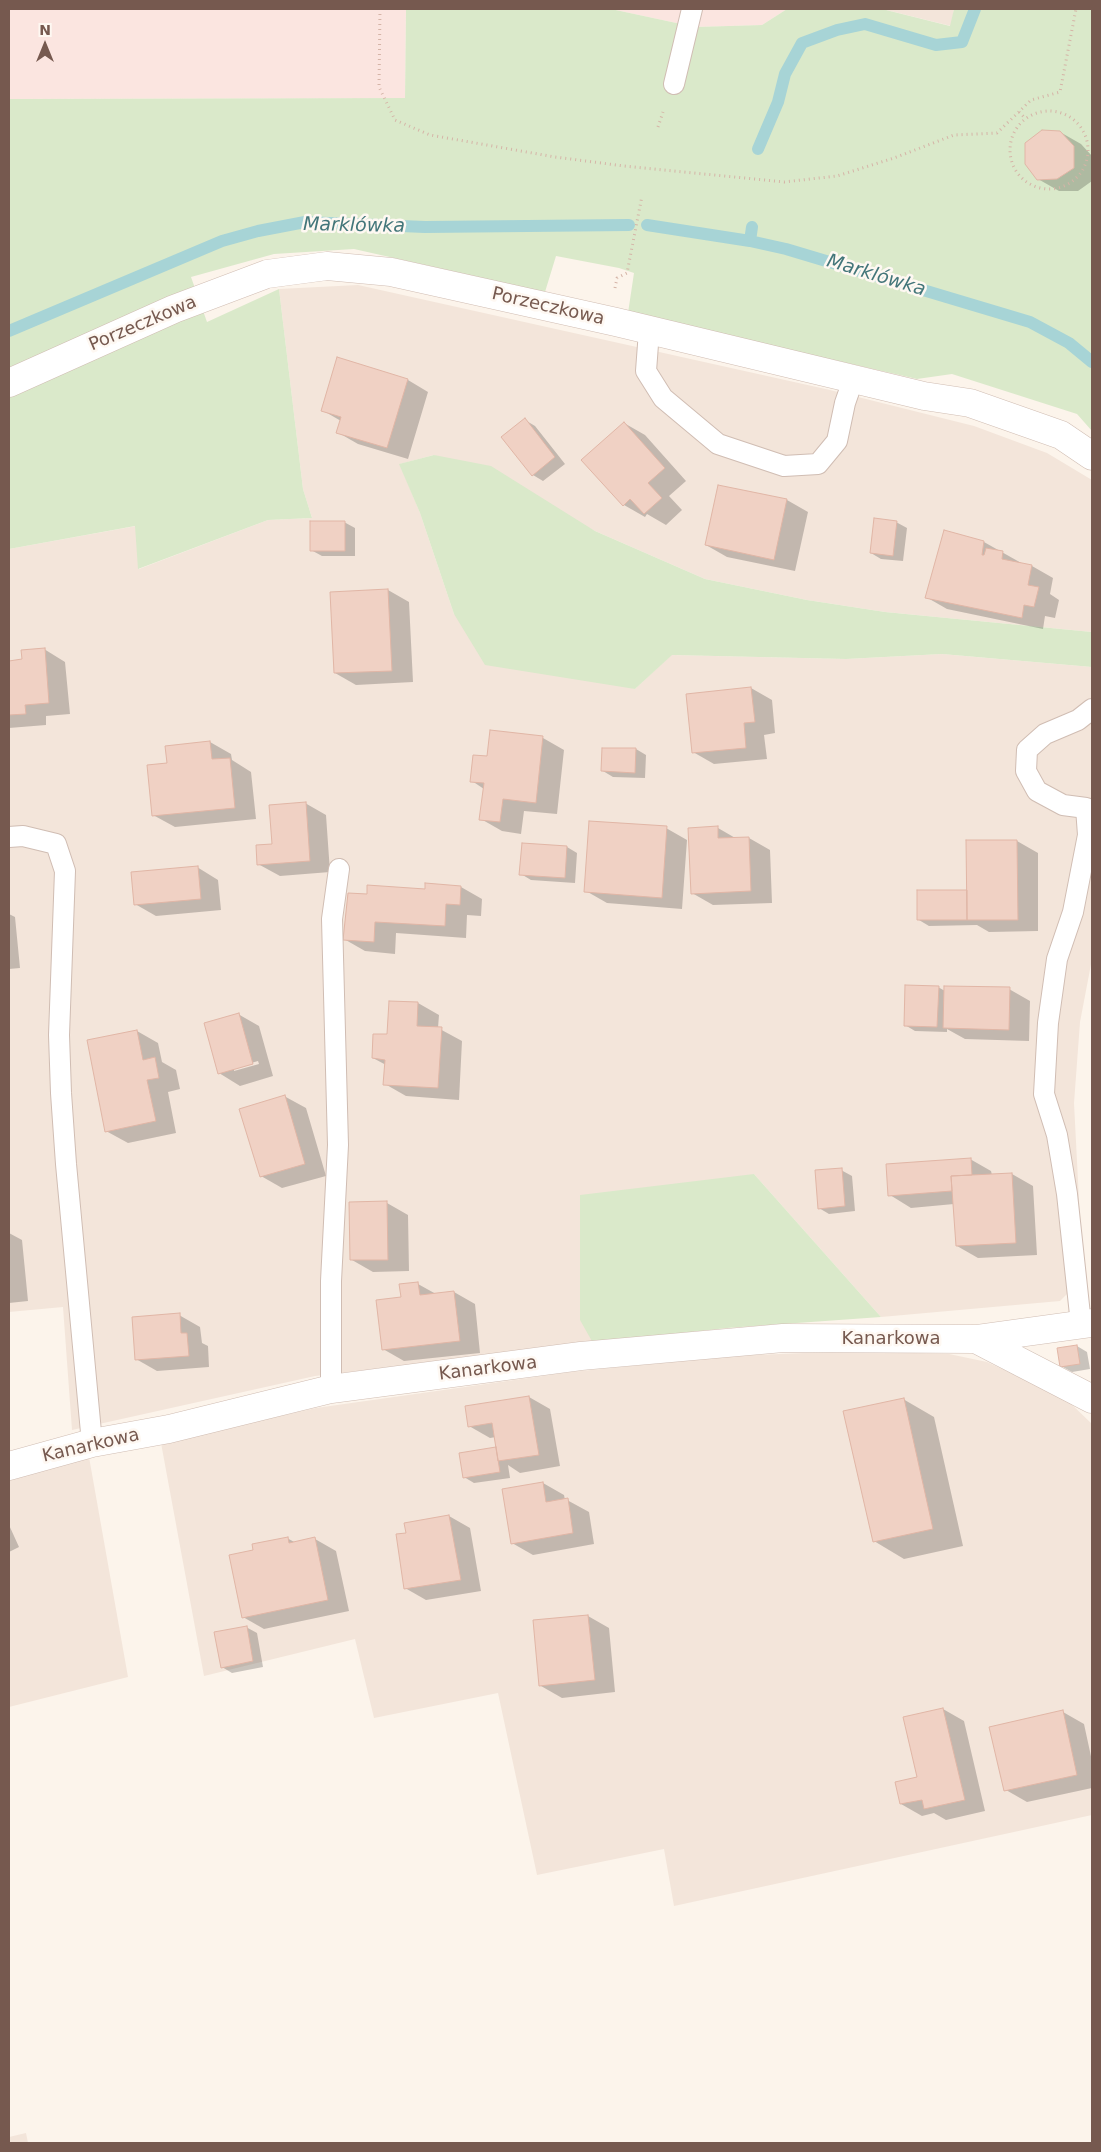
<!DOCTYPE html>
<html>
<head>
<meta charset="utf-8">
<style>
  body { margin:0 }
  #map { position:relative; width:1101px; height:2152px; overflow:hidden; background:#fcf4eb; font-family:"DejaVu Sans",sans-serif }
  canvas { display:block }
  .frame { position:absolute; inset:0; border:10px solid #76594f; pointer-events:none }
  .north { position:absolute; left:20px; top:20px; width:50px; height:50px; -webkit-text-stroke:4px #fef8f2; paint-order:stroke; rotate:0deg; font-size:14px; font-weight:700; line-height:20px; text-align:center; color:#76594f }
  .north::after { content:''; display:block; margin:auto; width:18px; height:22px; background:#76594f; clip-path:polygon(50% 0,100% 100%,50% 72%,0 100%) }
</style>
</head>
<body>
<div id="map">
<canvas width="1101" height="2152"></canvas>
<div class="frame"></div>
<div class="north">N</div>
</div>
<script>
const c = document.querySelector('canvas').getContext('2d');
c.lineJoin = 'round';
function paint(path, color) {
  c.fillStyle = color;
  c.fill(path, 'evenodd');
}
function poly(rows) {
  const path = new Path2D();
  for (const r of rows) {
    if (r.length === 3) {
      path.moveTo(r[0] + r[2], r[1]);
      path.arc(r[0], r[1], r[2], 0, 2 * Math.PI);
      continue;
    }
    path.moveTo(r[0], r[1]);
    for (let i = 2; i < r.length; i += 2) path.lineTo(r[i], r[i + 1]);
  }
  return path;
}
function trace(path, color, width, dash) {
  c.strokeStyle = color;
  c.lineWidth = width;
  c.lineCap = dash ? 'butt' : 'round';
  c.setLineDash(dash || []);
  c.stroke(path);
}
function write(font, color, halo, rows, align = 'center') {
  c.font = font + ' "DejaVu Sans",sans-serif';
  c.lineWidth = 5;
  c.setLineDash([]);
  c.textBaseline = 'middle';
  c.strokeStyle = halo;
  c.fillStyle = color;
  for (const [text, x, y, turn = 0] of rows) {
    c.save();
    c.translate(x, y);
    c.rotate((+turn || 0) * Math.PI / 180);
    c.textAlign = isNaN(turn) ? turn : align;
    if (halo) c.strokeText(text, 0, 0);
    c.fillText(text, 0, 0);
    c.restore();
  }
}
const residential = poly([
  [882,9,954,9,951,26],
  [358,285,830,390,974,426,1047,453,1092,480,1092,632,885,612,807,600,705,579,595,531,434,455,400,464,420,513,454,614,635,689,671,655,846,659,942,654,1092,667,1092,959,1080,1022,1074,1103,1083,1278,1060,1301,881,1317,754,1174,593,1343,315,1376,72,1430,63,1307,9,1312,9,549,136,526,139,569,268,520,312,518,303,489,279,289],
  [853,1351,949,1354,987,1362,1065,1398,1092,1424,1092,1815,674,1906,664,1849,537,1875,498,1693,374,1718,355,1639,204,1676,161,1443,316,1408,571,1372,731,1356],
  [89,1457,128,1677,9,1707,9,1477],
  [26,2133,28,2143,9,2143,9,2137]
]);
const commercial = poly([
  [9,9,406,9,405,98,9,99],
  [611,9,787,9,762,25,695,27]
]);
const green = poly([
  [406,9,611,9,695,27,762,25,787,9,882,9,950,26,954,9,1092,9,1092,431,1077,414,952,374,917,379,628,313,634,273,619,268,556,256,545,292,354,249,274,254,191,277,207,322,279,289,303,489,312,518,268,520,138,569,135,526,9,549,9,99,405,98],
  [434,455,491,466,595,531,705,579,807,600,885,612,1092,632,1092,667,942,654,846,659,672,655,635,689,485,665,454,614,420,513,399,464],
  [754,1174,881,1317,727,1328,593,1343,580,1320,580,1195]
]);
const shadow = poly([
  [1060,132,1081,144,1092,156,1092,181,1078,191,1059,191,1038,179],
  [408,380,428,392,408,459,358,444,337,432,341,421,322,410],
  [525,420,535,426,565,464,543,481,533,475],
  [624,423,645,435,686,481,669,496,682,510,666,525,647,514,645,517,624,505],
  [787,500,808,512,795,571,727,557,706,545],
  [344,522,355,528,355,556,322,556,311,550],
  [896,522,907,528,903,561,881,559,871,553],
  [945,532,984,542,1023,564,1032,566,1053,578,1050,594,1059,600,1055,618,1045,616,1043,629,947,609,926,597],
  [388,590,409,602,413,682,356,685,335,673],
  [44,649,65,662,70,714,46,716,46,725,9,728,9,662,23,661],
  [751,688,772,700,775,733,764,735,767,759,714,764,693,752],
  [491,732,543,738,564,750,557,814,524,811,521,834,502,831,481,819,484,789,472,781,488,758],
  [210,742,231,754,232,760,251,772,256,819,175,827,153,815,168,765],
  [636,749,646,755,645,778,613,777,603,771],
  [305,803,326,815,330,872,280,876,258,864],
  [666,828,687,840,682,909,607,903,586,891],
  [718,828,737,839,749,838,770,850,772,903,713,905,692,893],
  [1017,841,1038,853,1038,931,989,932,977,925,929,926,919,920,968,891],
  [567,847,577,853,575,883,531,880,521,874],
  [197,867,218,880,221,910,156,916,135,904],
  [426,885,461,887,482,899,481,916,467,915,466,938,396,933,395,954,365,951,344,939,368,895,426,891],
  [9,914,15,917,20,968,9,969],
  [938,987,945,991,1009,989,1030,1001,1029,1041,965,1039,947,1029,947,1032,915,1031,905,1025],
  [418,1003,439,1015,438,1028,462,1041,459,1100,406,1096,385,1084,386,1065,373,1058,388,1036],
  [238,1014,259,1026,273,1076,240,1086,219,1073],
  [258,1061,259,1064,234,1071,234,1068],
  [137,1031,158,1043,162,1062,176,1070,180,1089,168,1092,176,1133,128,1143,106,1131],
  [284,1096,306,1108,326,1176,282,1188,261,1176],
  [970,1159,991,1171,992,1175,1012,1174,1033,1186,1037,1255,978,1258,957,1246,954,1204,911,1208,890,1195],
  [841,1170,852,1176,855,1211,829,1214,819,1208],
  [387,1203,408,1215,409,1271,373,1272,352,1260],
  [9,1233,22,1240,28,1301,9,1303],
  [418,1284,436,1294,454,1292,475,1304,480,1353,404,1361,383,1349,402,1298],
  [179,1315,200,1327,202,1343,208,1346,209,1367,157,1371,136,1359],
  [1077,1346,1087,1352,1090,1369,1072,1372,1061,1366],
  [529,1397,550,1409,560,1466,520,1473,508,1465,510,1478,474,1483,464,1477,497,1449,496,1437,490,1438,469,1426],
  [903,1399,934,1417,963,1546,904,1559,874,1541],
  [543,1483,564,1495,565,1500,567,1500,589,1512,594,1544,533,1555,512,1543],
  [449,1516,470,1528,481,1591,426,1600,405,1588,408,1534],
  [9,1525,19,1547,9,1552],
  [287,1538,296,1543,315,1539,336,1551,349,1611,264,1629,243,1617,255,1551],
  [588,1616,609,1628,615,1692,562,1698,541,1686],
  [246,1627,257,1633,263,1667,232,1673,222,1667],
  [943,1709,964,1721,985,1811,946,1820,934,1813,922,1816,901,1804,918,1778],
  [1063,1712,1084,1724,1092,1761,1092,1788,1027,1802,1006,1790]
]);
const stream = poly([
  [758,149,778,102,785,74,802,43,837,30,865,24,936,45,962,42,975,9],
  [647,225,750,241,786,249,1030,322,1069,343,1092,362],
  [750,241,752,227],
  [9,331,222,241,258,231,305,222,425,227,629,225]
]);
const building = poly([
  [1042,130,1060,131,1074,146,1074,168,1057,179,1037,180,1025,164,1025,143,1042,130],
  [337,357,408,379,387,448,336,433,341,417,321,411,337,357],
  [525,418,555,457,532,476,501,437,525,418],
  [624,422,665,468,648,483,662,498,644,514,630,499,623,506,581,460,624,422],
  [718,485,787,499,774,560,705,545,718,485],
  [874,518,897,521,893,556,870,553,874,518],
  [310,521,345,521,345,551,310,551,310,521],
  [944,530,984,541,982,555,984,555,986,548,1003,551,1002,559,1032,565,1028,585,1039,587,1034,607,1024,605,1022,618,925,598,944,530],
  [388,589,392,671,334,673,330,592,388,589],
  [45,648,49,703,25,705,26,714,9,715,9,661,22,659,21,650,45,648],
  [751,687,755,722,744,723,746,748,692,753,686,694,751,687],
  [490,730,543,736,536,803,503,799,500,822,479,820,484,783,470,782,473,755,487,756,490,730],
  [210,741,212,759,230,758,235,808,152,816,147,765,167,763,165,746,210,741],
  [602,748,636,748,635,773,601,771,602,748],
  [306,802,310,861,257,865,256,845,272,844,269,805,306,802],
  [589,821,667,826,662,898,584,892,589,821],
  [718,826,718,838,749,837,751,891,691,894,688,828,718,826],
  [966,840,1017,840,1018,920,967,920,966,840],
  [522,843,567,846,565,878,519,875,522,843],
  [198,866,201,899,134,905,131,872,198,866],
  [425,883,461,886,460,905,446,904,445,926,375,922,374,942,343,940,348,893,367,894,367,885,425,889,425,883],
  [917,890,967,890,967,920,917,920,917,890],
  [905,985,939,986,937,1027,904,1026,905,985],
  [944,986,1010,987,1009,1030,943,1028,944,986],
  [389,1001,418,1002,417,1026,442,1027,438,1088,383,1085,385,1060,372,1058,373,1034,387,1034,389,1001],
  [239,1013,253,1064,218,1074,204,1023,239,1013],
  [137,1030,143,1060,155,1057,159,1078,147,1080,156,1121,105,1132,87,1040,137,1030],
  [285,1095,305,1164,260,1177,239,1109,285,1095],
  [971,1158,972,1175,951,1176,952,1191,888,1196,886,1164,971,1158],
  [842,1168,845,1206,818,1209,815,1170,842,1168],
  [1012,1173,1016,1243,956,1246,951,1176,1012,1173],
  [387,1201,388,1260,350,1260,349,1202,387,1201],
  [418,1282,420,1295,454,1291,460,1341,382,1350,376,1300,401,1297,399,1284,418,1282],
  [180,1313,181,1333,187,1333,189,1356,135,1360,132,1317,180,1313],
  [1077,1345,1080,1364,1060,1367,1057,1348,1077,1345],
  [529,1396,539,1455,498,1461,492,1423,468,1427,465,1406,529,1396],
  [904,1398,933,1529,873,1542,843,1411,904,1398],
  [496,1447,500,1472,463,1478,459,1453,496,1447],
  [543,1482,546,1502,568,1498,573,1533,511,1544,502,1489,543,1482],
  [449,1515,461,1580,404,1589,396,1534,406,1533,404,1523,449,1515],
  [288,1537,289,1543,315,1537,328,1600,242,1618,229,1555,253,1550,252,1544,288,1537],
  [588,1615,595,1680,539,1686,533,1620,588,1615],
  [247,1626,253,1661,221,1668,214,1632,247,1626],
  [943,1708,965,1800,924,1809,922,1800,900,1804,895,1782,917,1777,903,1717,943,1708],
  [1063,1710,1077,1775,1004,1791,989,1727,1063,1710]
]);
const path = poly([
  [380,9,379,87,395,120,430,135,555,157,624,166,784,182,837,176,894,158,954,135,997,133,1031,100,1060,92,1076,9],
  [1049,150,39],
  [1019,112,1026,119],
  [658,127,663,112],
  [615,288,617,278,627,273,642,196]
]);
const lane = poly([
  [674,84,692,9],
  [649,331,646,371,663,398,718,444,784,466,818,464,837,441,845,403,853,380],
  [9,837,23,836,56,844,65,871,59,1035,61,1093,66,1164,92,1443],
  [1081,1324,1067,1194,1057,1135,1044,1094,1048,1023,1057,959,1073,912,1088,835,1086,808,1063,805,1037,791,1026,771,1027,750,1045,734,1078,720,1092,709],
  [331,1389,331,1281,338,1145,332,919,339,869]
]);
const street = poly([
  [9,383,174,309,267,274,327,266,391,272,616,322,924,396,970,403,1061,435,1092,456],
  [976,1339,1092,1399],
  [9,1466,92,1443,169,1429,331,1389,581,1356,783,1338,976,1339,1092,1323]
]);
const streetNames = [
  ["Porzeczkowa",548,307,13],
  ["Porzeczkowa",143,324,-23],
  ["Kanarkowa",891,1339],
  ["Kanarkowa",488,1369,-7],
  ["Kanarkowa",91,1446,-13]
];
const waterNames = [
  ["Marklówka",354,226,1],
  ["Marklówka",876,276,17]
];
paint(residential, '#f3e5da');
paint(commercial, '#fbe5e0');
paint(green, '#dae9ca');
paint(shadow, '#0003');
trace(stream, '#a7d4d6', 12);
paint(building, '#f0d1c4');
trace(building, '#e1b6a6', 1);
trace(lane, '#d0bdb3', 22);
trace(street, '#d0bdb3', 29);
trace(path, '#d5b4a7', 3, [1, 4]);
trace(lane, '#fff', 20);
trace(street, '#fff', 28);
write('18px', '#76594f', '#fef8f2', streetNames);
write('italic 19px', '#43767a', '#fef8f2', waterNames);
</script>
</body>
</html>
